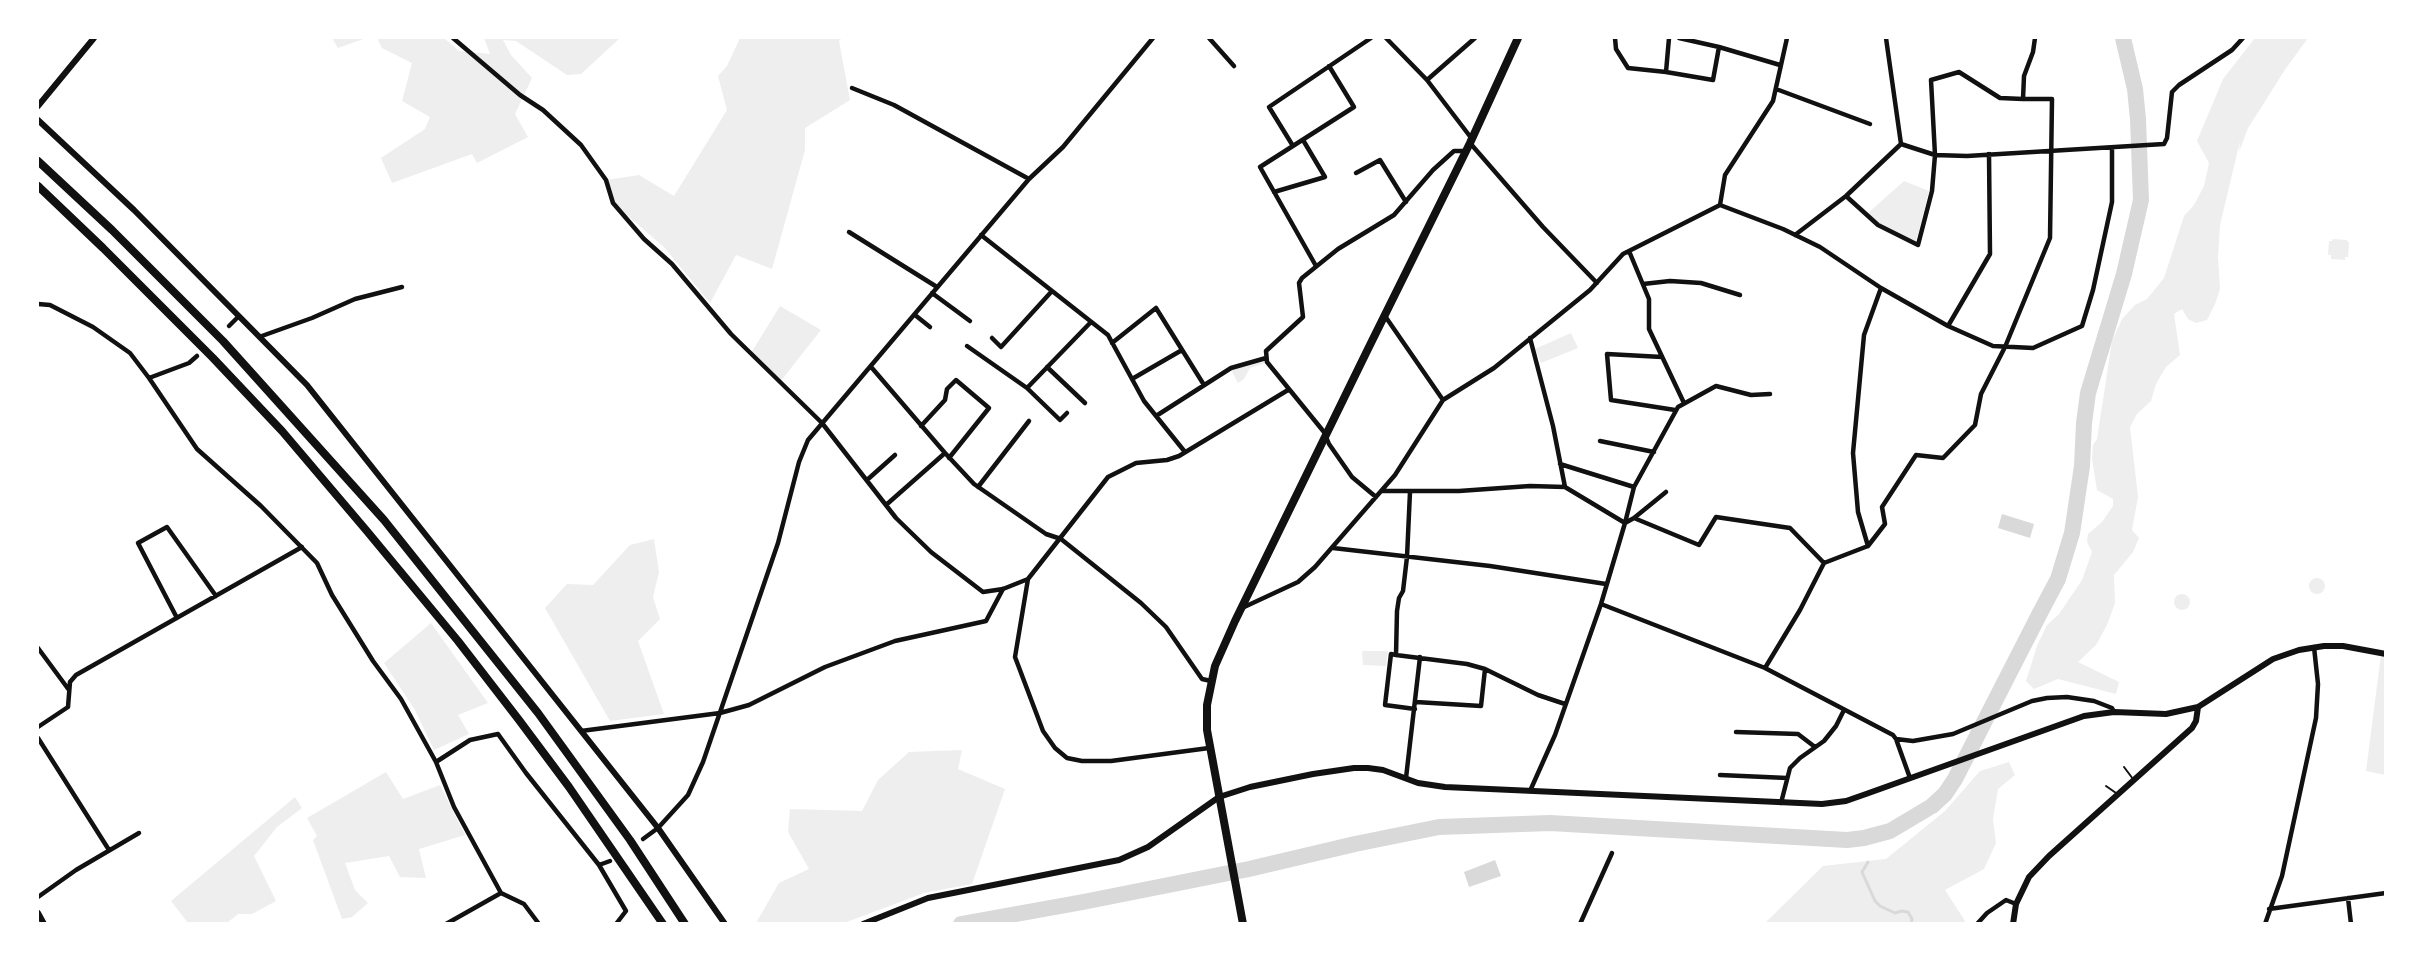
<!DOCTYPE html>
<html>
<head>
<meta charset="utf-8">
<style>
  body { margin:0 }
  #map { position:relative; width:2423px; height:961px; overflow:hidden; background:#fff; font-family:Merriweather,serif }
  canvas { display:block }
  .frame { position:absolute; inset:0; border:39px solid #fff; pointer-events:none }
</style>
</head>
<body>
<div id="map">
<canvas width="2423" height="961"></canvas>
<div class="frame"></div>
</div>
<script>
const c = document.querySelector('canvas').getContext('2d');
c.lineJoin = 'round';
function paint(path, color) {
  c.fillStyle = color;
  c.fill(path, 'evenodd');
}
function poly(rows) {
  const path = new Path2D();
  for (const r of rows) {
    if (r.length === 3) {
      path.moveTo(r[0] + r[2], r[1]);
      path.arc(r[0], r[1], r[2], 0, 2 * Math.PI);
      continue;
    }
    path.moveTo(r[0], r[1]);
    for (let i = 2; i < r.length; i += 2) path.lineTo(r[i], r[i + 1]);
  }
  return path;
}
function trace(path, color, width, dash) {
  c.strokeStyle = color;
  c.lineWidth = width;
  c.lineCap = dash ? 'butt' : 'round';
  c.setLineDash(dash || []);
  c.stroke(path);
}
const green = poly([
  [332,38,366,38,338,48],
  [377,38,444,38,459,51,490,54,484,38,620,38,581,74,567,75,516,41,503,40,511,55,532,78,515,114,528,137,477,163,472,154,392,183,381,158,425,129,430,117,402,101,412,63,382,48],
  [740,38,842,38,839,41,850,100,805,128,805,150,772,269,736,255,710,303,664,247,613,203,606,180,639,175,674,196,727,110,718,76,727,66],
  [2255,38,2308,38,2284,71,2264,103,2248,128,2239,152,2240,141,2220,225,2218,257,2220,289,2215,304,2207,320,2196,323,2188,319,2182,309,2174,314,2180,355,2166,367,2156,384,2151,401,2137,414,2130,427,2138,497,2132,530,2139,538,2133,552,2114,575,2115,603,2107,625,2096,645,2078,662,2119,682,2116,694,2058,679,2034,689,2026,681,2037,646,2047,625,2059,614,2082,580,2092,552,2087,542,2088,534,2102,522,2113,506,2113,499,2097,490,2092,459,2093,445,2097,439,2112,341,2122,319,2135,305,2147,299,2164,278,2184,216,2194,205,2204,186,2209,163,2197,141,2223,79],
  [1904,181,1929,191,1916,242,1879,223,1868,213],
  [2333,239,2347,240,2349,243,2348,257,2345,257,2345,260,2331,259,2331,255,2328,255,2329,241,2332,241],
  [780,306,821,330,780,382,751,353],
  [1571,333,1578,348,1541,363,1535,349],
  [1264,360,1266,363,1250,368,1244,379,1238,383,1231,370],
  [654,539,659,572,653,597,660,619,638,641,664,714,610,721,545,608,567,584,593,585,630,545],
  [2317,586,8],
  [2182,602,8],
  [431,623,488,703,458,715,469,734,434,750,415,710,384,663],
  [1362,651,1388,651,1386,666,1363,665],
  [2381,655,2386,657,2385,775,2366,771],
  [962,750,958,769,1005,789,972,884,924,893,844,923,756,923,779,883,809,869,788,832,790,809,862,811,878,780,909,752],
  [2009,762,2015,775,1998,789,1993,819,1996,843,1984,869,1945,890,1965,921,1964,923,1765,923,1823,866,1886,859,1945,811,1980,771],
  [386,772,403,799,440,785,465,835,419,849,426,878,400,877,389,856,345,863,355,890,368,903,352,917,342,919,313,840,317,836,307,818],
  [295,797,302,808,277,827,254,856,276,901,252,914,238,914,227,923,188,923,171,901]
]);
const water = poly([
  [2002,514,2034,524,2030,538,1998,528],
  [1495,860,1501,876,1469,887,1464,872]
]);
const stream = poly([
  [1864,838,1865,843],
  [1868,862,1862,872,1875,901,1880,906,1895,913,1902,911,1908,912,1912,919,1911,924]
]);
const river = poly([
  [961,924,1083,902,1249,869,1355,844,1439,827,1550,823,1847,840,1864,838,1890,831,1932,806,1945,794,1955,779,2041,611,2058,579,2072,533,2082,466,2084,423,2088,393,2124,274,2141,200,2138,119,2135,89,2123,38]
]);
const service = poly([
  [2124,767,2133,779],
  [2106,786,2116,793]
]);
const minor = poly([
  [453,38,520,95,543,110,581,145,606,180,613,203,644,239,672,264,731,334,822,423,896,518,931,552,983,592,1003,589,1028,579,1108,477,1136,463,1167,460,1179,456,1288,390],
  [1209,38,1234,66],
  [1386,38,1427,80,1472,139],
  [1615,38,1616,49,1628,68,1666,72,1713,80,1719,47],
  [1679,38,1719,47,1780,65],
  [1886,38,1901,144],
  [1666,72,1669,38],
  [1427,80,1475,38],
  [852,88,894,105,1029,179],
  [1776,89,1870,124],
  [1470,143,1543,227,1597,283],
  [1901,144,1935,155,1967,156,2164,144,2167,138,2172,92,2179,85,2232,50,2243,38],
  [1293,146,1269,107,1371,38],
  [1356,173,1380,160,1406,202],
  [1274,192,1325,177,1303,140],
  [1846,196,1878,225,1918,245,1932,191,1935,155,1931,80,1959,72,2000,98,2023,99],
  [1720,205,1725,175,1773,101,1787,38],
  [849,232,937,287],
  [981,235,1108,335,1144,401,1185,452],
  [1795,235,1846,196,1901,144],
  [1629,251,1649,299,1649,329,1684,403],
  [1316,266,1260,167,1354,107,1329,66],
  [1643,284,1670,281,1701,283,1740,295],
  [1881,288,1948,326,1993,346,2033,348,2082,326,2093,290,2112,202,2112,148],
  [932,293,970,321],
  [38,304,50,305,93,327,130,353,149,378,189,363,197,356],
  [915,315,930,327],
  [1385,316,1443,400],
  [229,326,239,316],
  [1948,326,1990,254,1989,154],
  [259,337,312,318,355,299,402,287],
  [992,338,1001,347,1052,291],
  [1530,338,1553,426,1565,487],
  [1112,343,1156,308,1204,385],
  [967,346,1027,388,1060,420,1067,413],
  [1662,357,1607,354,1611,400,1675,410],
  [1047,367,1085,403],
  [872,368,945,453,974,484,1046,534,1061,539,1141,603,1166,627,1202,679,1211,681],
  [149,378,197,449,261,506,317,563,332,595,373,661,401,699,436,762,470,740,498,734,526,773,599,865,626,911,616,924],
  [1132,379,1182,350],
  [1027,388,1091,322],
  [1156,416,1231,368,1266,358],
  [921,426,945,400,947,389,956,380,989,408,949,458],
  [1600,441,1654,452],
  [1560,464,1634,487],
  [867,480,895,455],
  [978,487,1029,421],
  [1381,491,1459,491,1530,486,1565,487,1625,523,1601,604,1555,735,1530,791],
  [1410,492,1407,557,1403,591,1399,598,1397,611,1396,655,1391,654,1385,705,1415,709],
  [1376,497,1352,477,1329,444,1324,432,1267,362,1266,351,1303,317,1299,283,1302,278,1338,249,1394,215,1433,170,1454,151,1466,151],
  [886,505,945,453],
  [1634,518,1666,492],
  [1625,523,1634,518,1699,545,1716,517,1790,528,1824,563],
  [1625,523,1634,487,1678,407,1716,386,1751,395,1770,394],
  [1868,546,1885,524,1882,507,1916,455,1943,458,1975,425,1981,394,2005,347,2050,238,2052,99,2023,99,2024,76,2033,52,2035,38],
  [1333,548,1490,566,1606,584],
  [1028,579,1015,657,1043,731,1055,748,1067,758,1082,761,1111,761,1209,748],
  [1601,604,1765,668,1893,735,1896,739,1910,778],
  [1242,608,1298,582,1315,567,1395,475,1443,400,1494,368,1590,290,1623,254,1720,205,1783,229,1820,247,1881,288,1864,335,1853,453,1858,512,1868,546,1824,563,1800,610,1765,668],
  [177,618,138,543,167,527,216,596],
  [38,648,69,690],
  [1396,655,1467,664,1485,669,1538,695,1565,704],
  [1416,702,1481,706,1485,669],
  [38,727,68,707,70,682,76,675,302,547],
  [581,731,720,713,749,705,825,667,895,641,986,621,1003,589],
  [1736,732,1798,734,1815,747],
  [38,738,109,850],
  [1896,739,1913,741,1953,734,2032,701,2047,698,2067,697,2094,701,2112,708,2114,712],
  [436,762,454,807,501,893,524,904,539,924],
  [1720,775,1787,778],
  [1406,778,1420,657],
  [1781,803,1790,768,1800,758,1824,741,1836,726,1844,710],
  [643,839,658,828,688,795,703,762,778,543,799,462,808,440,1029,179,1063,147,1153,38],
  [599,865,610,861],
  [38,897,76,870,139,833],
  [2348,898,2351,924],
  [2269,909,2386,893],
  [446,924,501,893],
  [1580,924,1612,853],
  [1977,924,1987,913,2006,900,2016,904],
  [2265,924,2282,876,2316,718,2318,684,2314,647]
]);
const tertiary = poly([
  [38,106,94,38],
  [38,120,134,210,307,385,658,828,725,924],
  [38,913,44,924],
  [863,924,928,898,1119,860,1148,847,1219,797,1250,787,1313,774,1354,768,1368,768,1383,770,1418,783,1445,787,1822,804,1846,801,1866,794,2084,716,2114,712,2166,714,2198,707,2273,659,2299,650,2324,646,2343,646,2386,654],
  [2013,924,2016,904,2029,877,2049,856,2192,728,2196,721,2198,707]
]);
const primary = poly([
  [1243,924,1207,730,1207,705,1215,666,1235,621,1367,351,1470,143,1518,38]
]);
const motorway = poly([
  [38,161,112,230,223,341,384,520,538,713,630,840,685,924],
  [38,186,103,248,213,358,282,431,366,530,458,641,519,720,569,787,663,924]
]);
paint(green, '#eee');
paint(water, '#d9d9d9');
trace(stream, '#d9d9d9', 3);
trace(river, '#d9d9d9', 16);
trace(service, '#111', 2);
trace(minor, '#111', 4.5);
trace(tertiary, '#111', 6);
trace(primary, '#111', 8);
trace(motorway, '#111', 8);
</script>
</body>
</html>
